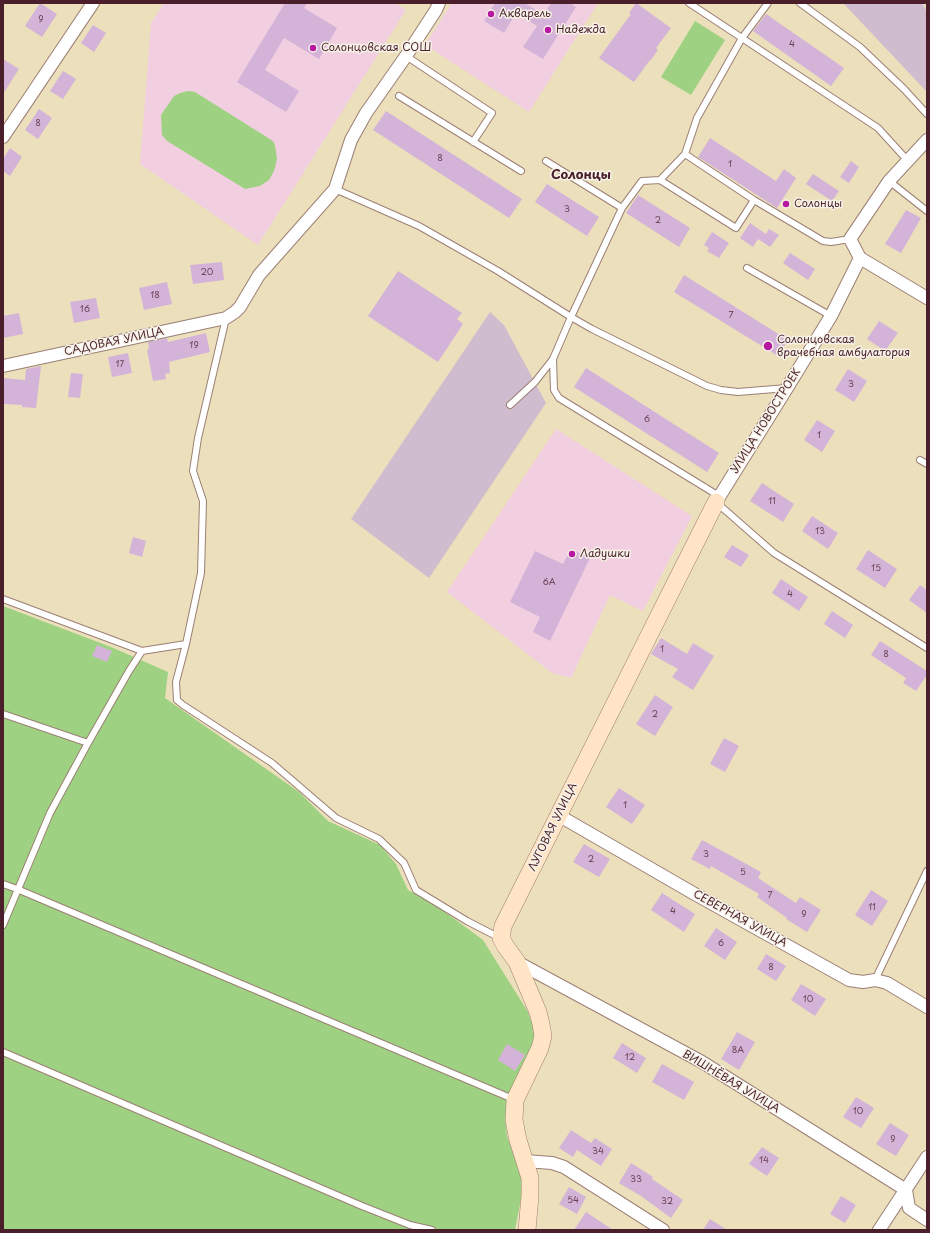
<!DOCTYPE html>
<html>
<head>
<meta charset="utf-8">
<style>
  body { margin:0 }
  #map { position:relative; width:930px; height:1233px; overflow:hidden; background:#ecdfbc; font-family:"Playpen Sans",sans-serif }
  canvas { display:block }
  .frame { position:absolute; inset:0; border:4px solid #4a1f2b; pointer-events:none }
</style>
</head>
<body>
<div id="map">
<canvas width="930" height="1233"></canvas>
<div class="frame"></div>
</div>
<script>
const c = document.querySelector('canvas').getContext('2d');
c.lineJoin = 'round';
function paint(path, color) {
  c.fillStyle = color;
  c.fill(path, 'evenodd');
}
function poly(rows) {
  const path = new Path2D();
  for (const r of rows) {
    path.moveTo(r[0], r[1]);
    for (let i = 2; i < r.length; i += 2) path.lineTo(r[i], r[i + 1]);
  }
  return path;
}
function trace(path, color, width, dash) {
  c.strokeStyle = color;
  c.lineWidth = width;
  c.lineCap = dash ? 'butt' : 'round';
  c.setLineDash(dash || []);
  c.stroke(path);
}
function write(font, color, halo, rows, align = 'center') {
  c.font = font + ' "Playpen Sans",sans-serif';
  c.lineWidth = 3;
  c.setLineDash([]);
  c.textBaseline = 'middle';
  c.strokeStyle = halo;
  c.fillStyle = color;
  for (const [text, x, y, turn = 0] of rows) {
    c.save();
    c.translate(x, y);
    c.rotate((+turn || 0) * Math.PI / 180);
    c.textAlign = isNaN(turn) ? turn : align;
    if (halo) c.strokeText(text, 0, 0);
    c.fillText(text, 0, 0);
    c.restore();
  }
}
const built = poly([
  [164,3,395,3,406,10,258,245,140,164,151,23],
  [452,3,598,3,529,112,425,45],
  [556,429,692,516,643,611,610,595,571,678,552,673,447,592]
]);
const industrial = poly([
  [843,3,922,3,927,12,927,92],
  [490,312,504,325,546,403,429,578,351,519]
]);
const green = poly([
  [695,21,725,40,691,95,661,77],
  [188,91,195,92,273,141,275,145,277,159,274,171,269,180,260,186,245,189,167,141,162,135,161,115,174,96,180,93],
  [3,606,111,647,168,672,165,698,299,792,328,821,380,845,396,864,408,890,441,909,483,940,528,1012,537,1039,515,1084,505,1116,507,1136,524,1183,515,1230,3,1230]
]);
const building = poly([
  [40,3,57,14,42,37,25,26],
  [285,3,307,3,304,8,337,28,319,59,284,38,265,70,299,91,286,112,237,82],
  [495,3,525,3,544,15,551,3,570,3,576,7,543,59,523,47,537,26,516,13,504,33,484,21],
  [636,3,671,28,656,48,658,50,651,60,650,60,634,82,599,58,631,14,629,13],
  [766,14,844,68,831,86,753,31],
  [93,25,106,33,94,52,81,43],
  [3,59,19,69,3,94],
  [63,71,76,79,63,99,50,91],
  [39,109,52,118,38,139,25,130],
  [386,111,522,199,509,218,373,130],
  [710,138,776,181,784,169,796,178,777,208,698,157],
  [10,148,22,157,10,176,3,171,3,159],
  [851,161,859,167,849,183,840,177],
  [813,174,839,191,832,201,806,184],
  [547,184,599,217,587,236,535,202],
  [638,195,690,228,679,247,626,213],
  [906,210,921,218,901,253,885,244],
  [750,223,766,234,769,229,779,235,770,247,758,239,753,247,740,238],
  [712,232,729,243,719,258,707,251,709,248,704,245],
  [790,253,815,269,808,280,783,263],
  [222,262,224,280,193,284,190,265],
  [398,271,462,313,457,319,463,324,438,362,368,316],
  [684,275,788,340,778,356,674,292],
  [167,282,172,304,144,310,139,288],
  [96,298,100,318,74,323,70,302],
  [19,313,23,334,3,338,3,316],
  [879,321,898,333,885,351,867,339],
  [206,333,210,352,169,362,170,373,165,374,166,379,153,381,147,350,149,349,148,342,167,338,168,342],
  [128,353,132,373,112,377,108,357],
  [41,366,36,408,22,407,22,405,3,404,3,378,25,380,26,369],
  [586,368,719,453,707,472,574,387],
  [848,369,867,381,854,402,835,390],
  [71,373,83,374,80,398,68,397],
  [817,420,835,431,822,452,804,440],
  [762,483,794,504,783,522,750,501],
  [812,516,838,533,828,549,802,531],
  [133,537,146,541,142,557,129,553],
  [732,545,749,555,741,567,724,557],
  [571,549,590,558,550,641,533,632,540,617,510,602,535,551,563,564],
  [868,550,897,569,885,588,856,569],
  [781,579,808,597,799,611,772,593],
  [920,585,927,590,927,613,909,600],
  [832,611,853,625,845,638,824,624],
  [661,638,687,654,693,643,714,656,693,690,672,677,678,669,651,654],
  [880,641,927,671,927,675,916,691,903,683,906,678,871,655],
  [97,645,112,651,107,662,92,656],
  [655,695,673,707,655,736,636,724],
  [724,738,739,746,725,772,710,764],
  [619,788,645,805,632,824,606,807],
  [702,840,761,872,758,878,796,903,800,897,821,910,807,932,786,919,787,918,757,897,759,894,711,866,710,869,691,859],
  [584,844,610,859,599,877,573,862],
  [871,890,888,901,872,926,855,915],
  [662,893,695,914,684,932,651,910],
  [716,928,737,942,725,960,704,946],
  [766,954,786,966,776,981,757,969],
  [801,984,826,999,815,1016,791,1000],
  [737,1032,755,1042,739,1070,721,1059],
  [622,1043,646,1058,637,1073,613,1058],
  [507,1044,525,1055,515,1071,498,1060],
  [662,1064,694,1082,684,1100,652,1082],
  [856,1097,874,1108,861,1128,843,1117],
  [890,1123,909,1135,896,1156,876,1144],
  [571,1130,591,1143,595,1138,612,1149,601,1166,577,1150,573,1157,559,1148],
  [762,1147,779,1158,767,1176,749,1164],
  [631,1163,653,1177,652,1179,683,1200,671,1218,641,1196,619,1183],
  [569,1187,586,1197,577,1214,559,1204],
  [841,1196,856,1205,845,1223,830,1214],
  [586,1212,613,1230,574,1230],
  [710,1219,727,1230,703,1230]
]);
const lane = poly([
  [689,3,878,128,908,161],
  [800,3,860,47,904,89,927,114],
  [406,56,492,113,473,142],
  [399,96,521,171],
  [685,154,754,200,823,241,831,242,850,239],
  [546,161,622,208],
  [660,180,736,228,754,200],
  [889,181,927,211],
  [335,189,419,226,498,271,571,317,592,329,707,386,721,390,738,392,787,388],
  [747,268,831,316],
  [226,318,198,438,193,471,203,501,201,573,186,644,176,682,177,700,183,705,272,763,336,818,379,839,404,863,416,890,467,921,500,938],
  [553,359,554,390,559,398,719,496],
  [510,405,535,382,553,359,571,317,622,208,642,181,660,180,685,154,697,118,742,38,768,3],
  [920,460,927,464],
  [717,503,774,553,927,648],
  [3,599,142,651,186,644],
  [3,714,88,743],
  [3,884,17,889,513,1099],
  [3,925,50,813,88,743,129,671,142,651],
  [875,980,927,871],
  [3,1052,362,1206,410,1225,432,1230]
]);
const street = poly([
  [3,137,93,3],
  [860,258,927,298],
  [3,366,226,318,235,312,240,307,259,275,335,189,351,140,366,113,406,56,436,10,439,3],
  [716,502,787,388,831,316,860,258,850,239,889,181,927,140],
  [558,815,693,893,849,980,863,982,875,980,887,983,927,1007],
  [517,962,702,1062,906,1190,909,1208,927,1220],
  [525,1161,552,1163,564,1167,663,1230],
  [879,1230,927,1157]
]);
const secondary = poly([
  [527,1230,530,1196,530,1178,518,1140,514,1120,515,1100,540,1048,543,1036,541,1024,538,1012,517,962,506,947,501,938,503,926,716,502]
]);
const markers = [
  [491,14,4,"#b5179e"],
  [548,30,4,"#b5179e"],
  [313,48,4,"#b5179e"],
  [786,204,4,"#b5179e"],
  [768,346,5,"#b5179e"],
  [572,554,4,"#b5179e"]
];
const numberNames = [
  ["9",41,20],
  ["4",792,45],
  ["8",38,124],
  ["8",440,159],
  ["1",730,165],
  ["3",567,210],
  ["2",658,221],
  ["20",207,273],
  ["18",155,296],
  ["16",85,310],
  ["7",731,316],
  ["19",194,346],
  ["17",120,365],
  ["3",851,385],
  ["6",647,420],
  ["1",819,436],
  ["11",772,502],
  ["13",820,532],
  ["15",876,569],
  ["6А",549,583],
  ["4",790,595],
  ["1",662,650],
  ["8",886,655],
  ["2",655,715],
  ["1",625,806],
  ["3",706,855],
  ["2",591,860],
  ["5",743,873],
  ["7",770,896],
  ["11",872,908],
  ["4",673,912],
  ["9",804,915],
  ["6",721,944],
  ["8",771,968],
  ["10",808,1000],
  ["8А",738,1051],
  ["12",630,1058],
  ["10",858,1112],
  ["9",893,1140],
  ["34",598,1152],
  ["14",764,1161],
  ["33",636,1180],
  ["54",573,1201],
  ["32",667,1202]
];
const poiNames = [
  ["Акварель",499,14],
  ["Надежда",556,30],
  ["Солонцовская СОШ",321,48],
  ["Солонцы",794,204],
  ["Солонцовская",777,340],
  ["врачебная амбулатория",777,353],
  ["Ладушки",580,554]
];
const streetNames = [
  ["САДОВАЯ УЛИЦА",114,342,-12],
  ["УЛИЦА НОВОСТРОЕК",766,421,-58],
  ["ЛУГОВАЯ УЛИЦА",553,827,-64],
  ["СЕВЕРНАЯ УЛИЦА",740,919,29],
  ["ВИШНЁВАЯ УЛИЦА",731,1082,31]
];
const quarterNames = [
  ["Солонцы",581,175]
];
paint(built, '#f2cfe0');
paint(industrial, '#cfbdcf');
paint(green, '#9ed181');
paint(building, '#d4b3d8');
trace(lane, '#9b7f74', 8);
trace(street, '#9b7f74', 14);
trace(secondary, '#9b7f74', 18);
trace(lane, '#fff', 6);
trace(street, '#fff', 12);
trace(secondary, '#ffe4c6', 17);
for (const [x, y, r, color] of markers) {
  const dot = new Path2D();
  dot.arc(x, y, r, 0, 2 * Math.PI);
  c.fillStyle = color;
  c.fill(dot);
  trace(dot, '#f7f3e8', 1.5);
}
write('9px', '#6c4456', null, numberNames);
write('11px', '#4a1f2b', '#f7f3e8', poiNames, 'left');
write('11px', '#4a1f2b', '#f7f3e8', streetNames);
write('bold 13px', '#4a1f2b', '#f7f3e8', quarterNames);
</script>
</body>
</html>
